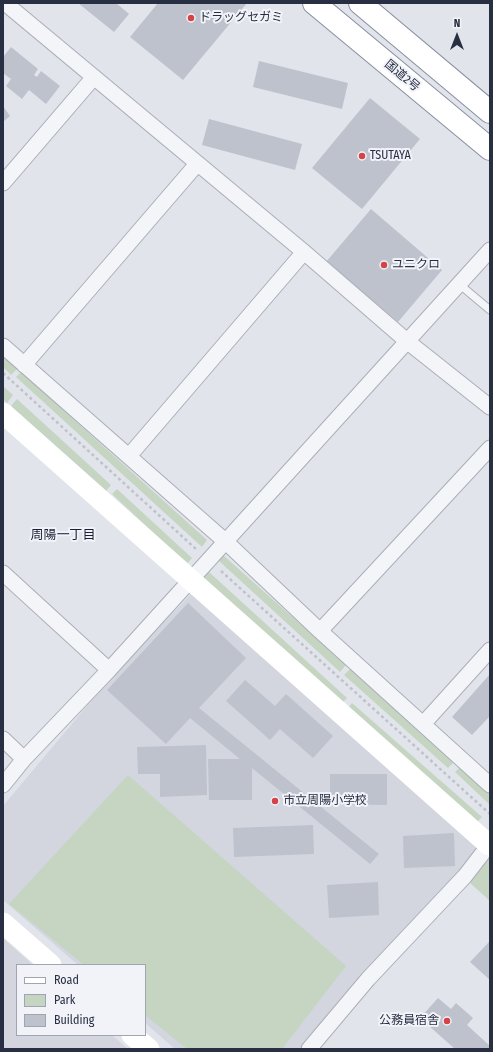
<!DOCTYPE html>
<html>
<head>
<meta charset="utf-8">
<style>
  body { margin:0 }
  #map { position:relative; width:493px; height:1052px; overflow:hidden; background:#e1e4ea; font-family:"Fira Sans Condensed",sans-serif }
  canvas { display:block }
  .frame { position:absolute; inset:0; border:4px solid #292f43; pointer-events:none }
  .legend { position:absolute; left:16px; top:964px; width:130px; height:72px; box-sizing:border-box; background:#f1f3f8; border:1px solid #a1a5b0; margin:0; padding:5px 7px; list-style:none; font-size:12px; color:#292f43 }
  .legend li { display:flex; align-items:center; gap:8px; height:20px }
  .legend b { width:20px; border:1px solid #a1a5b0 }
  .north { position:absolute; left:437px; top:16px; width:40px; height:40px; -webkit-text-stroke:3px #f1f3f8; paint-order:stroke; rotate:0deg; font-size:11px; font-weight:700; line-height:16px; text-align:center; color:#292f43 }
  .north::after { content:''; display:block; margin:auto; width:14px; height:18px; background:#292f43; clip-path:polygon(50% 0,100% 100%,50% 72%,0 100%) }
</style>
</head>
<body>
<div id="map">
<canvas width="493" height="1052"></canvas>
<div class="frame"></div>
<ul class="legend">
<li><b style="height:5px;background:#fff"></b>Road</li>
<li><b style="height:11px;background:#c5d5c2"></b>Park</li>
<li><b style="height:11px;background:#bec2cd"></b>Building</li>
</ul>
<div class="north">N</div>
</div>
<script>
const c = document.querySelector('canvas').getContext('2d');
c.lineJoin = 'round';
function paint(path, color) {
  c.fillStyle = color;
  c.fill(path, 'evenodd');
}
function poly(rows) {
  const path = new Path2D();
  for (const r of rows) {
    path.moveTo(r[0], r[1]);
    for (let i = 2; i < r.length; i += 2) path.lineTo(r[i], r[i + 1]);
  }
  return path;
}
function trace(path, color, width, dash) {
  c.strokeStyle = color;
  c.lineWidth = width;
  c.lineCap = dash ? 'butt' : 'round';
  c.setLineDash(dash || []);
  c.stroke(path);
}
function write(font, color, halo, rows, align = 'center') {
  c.font = font + ' "Fira Sans Condensed","Noto Sans JP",sans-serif';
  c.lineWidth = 4;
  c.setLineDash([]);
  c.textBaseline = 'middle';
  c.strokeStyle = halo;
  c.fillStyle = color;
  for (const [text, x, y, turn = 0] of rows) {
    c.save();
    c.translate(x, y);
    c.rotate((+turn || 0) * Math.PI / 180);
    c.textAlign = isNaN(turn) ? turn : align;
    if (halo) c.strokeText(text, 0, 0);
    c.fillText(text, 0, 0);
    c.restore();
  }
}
const built = poly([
  [193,592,485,848,301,1049,175,1049,145,1023,145,965,78,965,3,900,3,806,112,676],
  [3,938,33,965,17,965,17,1035,112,1035,128,1049,3,1049]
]);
const green = poly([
  [3,356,17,369,11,375,3,367],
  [21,372,207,540,202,547,16,377],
  [3,386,13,395,7,403,3,399],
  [17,399,111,485,106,491,11,406],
  [117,489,192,558,187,564,112,494],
  [223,555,346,665,340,672,218,560],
  [209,572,347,698,341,704,203,578],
  [350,669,454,762,448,768,344,675],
  [352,703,482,817,476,823,347,709],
  [460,767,490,794,490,805,455,772],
  [128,775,346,966,282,1049,187,1049,145,1015,145,965,84,965,9,904],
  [490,857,490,901,469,882]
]);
const building = poly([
  [78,3,116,3,129,14,114,32],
  [158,3,247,3,183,80,130,37],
  [11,47,38,69,34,75,37,77,41,71,60,86,46,104,29,90,22,99,6,86,11,79,3,73,3,57],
  [259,61,348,83,342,109,253,87],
  [370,98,420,139,362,209,312,168],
  [3,106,10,116,3,122],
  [209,119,302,144,295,170,202,145],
  [371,209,442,270,398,322,326,262],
  [188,603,246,658,199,708,379,854,370,864,252,768,252,800,209,800,208,759,240,759,190,718,166,744,107,690],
  [490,674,490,716,472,735,452,717],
  [245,680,275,706,286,694,333,736,313,758,280,729,270,740,226,701],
  [206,745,207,795,160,797,160,774,138,774,137,747],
  [330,774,387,774,387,805,330,804],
  [313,825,314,854,234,857,233,828],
  [454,833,455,866,404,868,403,836],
  [378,882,379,915,329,918,327,885],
  [489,942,490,943,490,980,470,962],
  [438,998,451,1009,456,1003,473,1018,467,1025,490,1046,490,1049,455,1049,420,1018]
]);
const path = poly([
  [3,373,196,549],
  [221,571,490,814]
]);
const lane = poly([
  [459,284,490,310]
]);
const street = poly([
  [5,3,304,252,408,342,490,407],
  [3,183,94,77],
  [3,346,225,541,320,631,490,785],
  [24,365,197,164],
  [129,456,304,252],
  [3,573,109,670],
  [320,631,490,448],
  [424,723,490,650],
  [3,739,24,759],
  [3,785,24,759,109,670,490,250],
  [309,1049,368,979,465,876,489,845]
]);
const secondary = poly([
  [3,413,489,845],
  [3,923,51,965],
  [132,1035,149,1049]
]);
const highway = poly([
  [314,3,490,149],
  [360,3,490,112]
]);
const markers = [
  [191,18,4,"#d34348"],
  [362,156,4,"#d34348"],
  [384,265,4,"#d34348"],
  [275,801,4,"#d34348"],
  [447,1021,4,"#d34348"]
];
const poiNames = [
  ["ドラッグセガミ",199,18],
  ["TSUTAYA",370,156],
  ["ユニクロ",392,265],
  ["市立周陽小学校",283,801],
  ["公務員宿舎",439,1021,"right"]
];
const streetNames = [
  ["国道2号",402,76,40]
];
const neighbourhoodNames = [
  ["周陽一丁目",63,535]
];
paint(built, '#d3d6df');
paint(green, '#c5d5c2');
paint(building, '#bec2cd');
trace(lane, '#aaaeb8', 9);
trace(street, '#aaaeb8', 17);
trace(highway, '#888fa2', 24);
trace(path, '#bfc2c9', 2.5, [3, 3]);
trace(lane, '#f4f5f8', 7);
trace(street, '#f4f5f8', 15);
trace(secondary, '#fff', 21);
trace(highway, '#fff', 22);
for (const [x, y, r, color] of markers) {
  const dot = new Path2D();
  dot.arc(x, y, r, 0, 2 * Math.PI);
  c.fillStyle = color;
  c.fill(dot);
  trace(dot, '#f1f3f8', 1.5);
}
write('12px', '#292f43', '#f1f3f8', poiNames, 'left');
write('12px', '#292f43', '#f1f3f8', streetNames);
write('13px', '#1b2134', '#f1f3f8', neighbourhoodNames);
</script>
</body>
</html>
